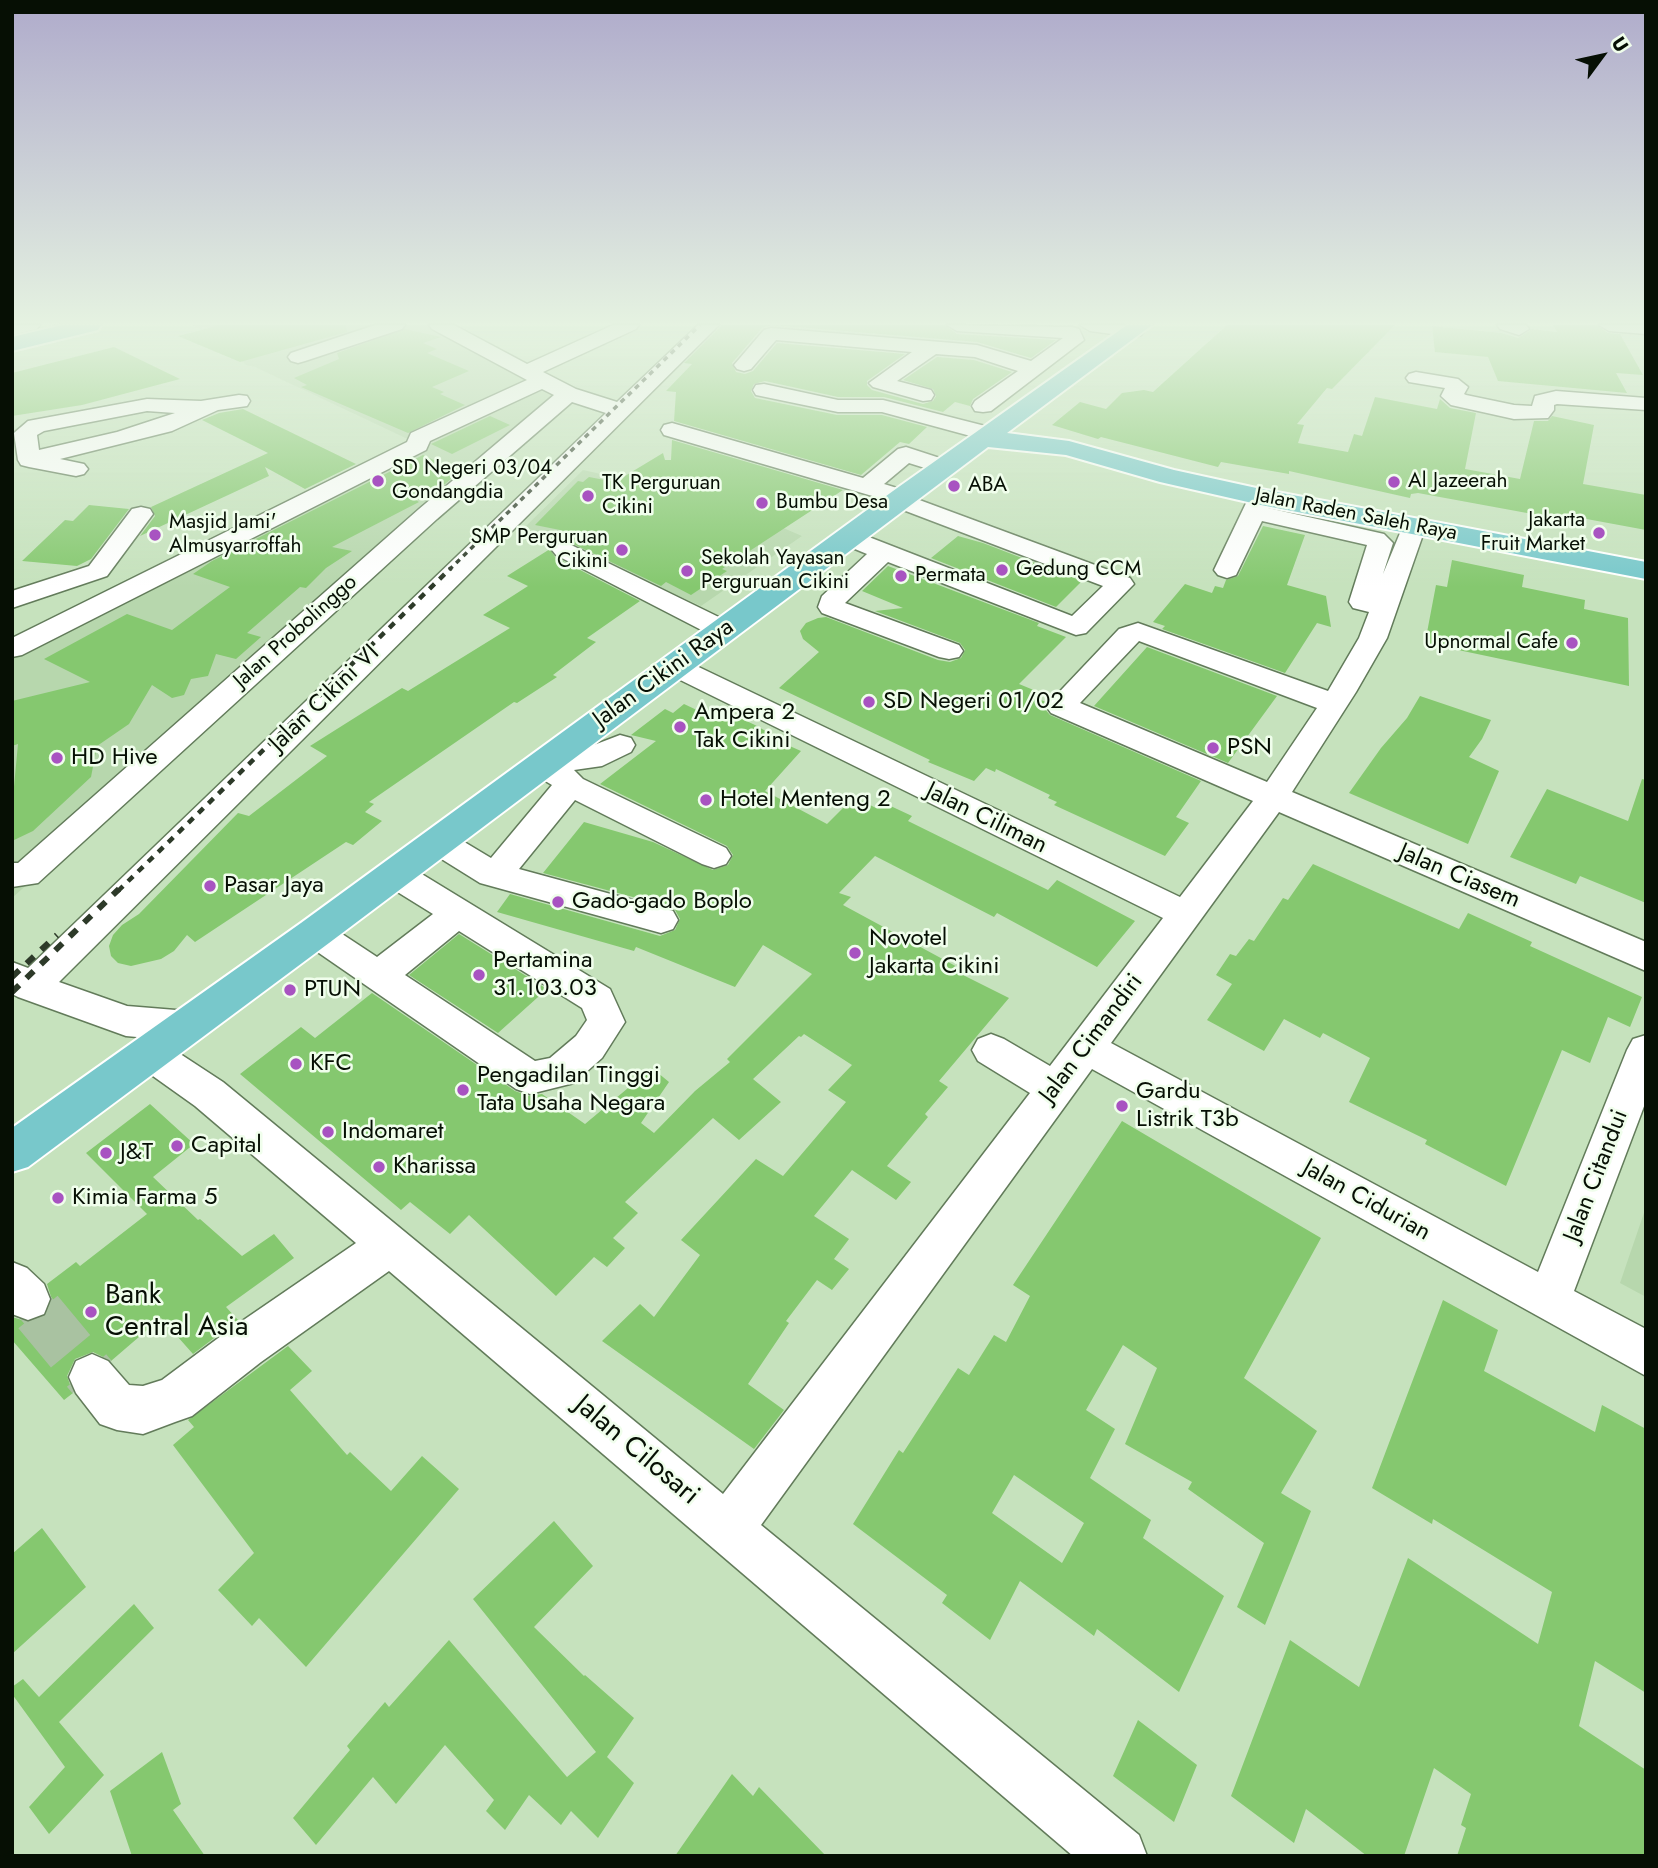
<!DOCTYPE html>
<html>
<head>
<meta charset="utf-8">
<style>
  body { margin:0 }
  #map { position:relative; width:1658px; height:1868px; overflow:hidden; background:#c6e2bd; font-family:Jost,sans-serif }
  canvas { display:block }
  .frame { position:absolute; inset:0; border:14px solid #060f04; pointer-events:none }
  .north { position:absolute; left:1567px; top:21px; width:70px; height:70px; -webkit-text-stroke:5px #f0feec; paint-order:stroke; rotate:57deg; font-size:19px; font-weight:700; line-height:28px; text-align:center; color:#060f04 }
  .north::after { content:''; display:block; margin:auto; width:24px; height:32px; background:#060f04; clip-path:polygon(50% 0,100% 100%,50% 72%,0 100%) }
</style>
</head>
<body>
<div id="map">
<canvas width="1658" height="1868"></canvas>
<div class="frame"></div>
<div class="north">U</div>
</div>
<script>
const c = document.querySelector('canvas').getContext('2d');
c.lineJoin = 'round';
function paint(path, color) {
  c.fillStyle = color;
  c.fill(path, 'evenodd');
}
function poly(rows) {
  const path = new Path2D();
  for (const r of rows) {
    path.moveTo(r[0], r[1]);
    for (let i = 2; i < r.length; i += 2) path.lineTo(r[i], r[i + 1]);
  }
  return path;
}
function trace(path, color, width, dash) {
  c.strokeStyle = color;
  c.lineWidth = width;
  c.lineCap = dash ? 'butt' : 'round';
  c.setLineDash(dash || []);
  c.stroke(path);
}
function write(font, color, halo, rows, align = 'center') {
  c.font = font + ' Jost,sans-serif';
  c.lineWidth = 5;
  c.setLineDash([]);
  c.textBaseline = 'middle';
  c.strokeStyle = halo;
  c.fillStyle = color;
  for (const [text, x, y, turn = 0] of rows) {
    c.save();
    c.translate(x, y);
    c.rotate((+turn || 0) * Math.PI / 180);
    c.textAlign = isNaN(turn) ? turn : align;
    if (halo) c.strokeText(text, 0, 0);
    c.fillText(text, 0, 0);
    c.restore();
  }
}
const built = poly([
  [193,325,456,325,579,389,12,898,12,644,414,442,255,367,246,365,206,327,197,329],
  [583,470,614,477,643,490,674,481,802,536,701,606,525,527],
  [1646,1207,1646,1297,1620,1283]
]);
const building = poly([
  [220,325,346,325,347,332,240,362,178,336],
  [722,325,945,325,957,334,1056,340,1031,358,977,342,771,325,762,328,732,363,736,372,745,374,753,371,777,343,905,354,867,381,867,385,872,390,923,404,933,401,936,396,933,389,903,380,937,357,974,360,1012,372,973,399,970,406,955,402,943,412,884,397,838,397,765,381,754,384,751,391,755,398,837,415,882,415,927,427,909,444,900,442,861,475,674,421,676,392,666,391,692,364,684,363],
  [1227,325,1395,325,1332,389,1327,388,1297,424,1304,425,1298,443,1348,452,1354,434,1362,436,1375,397,1437,409,1440,399,1450,408,1476,413,1465,469,1520,479,1534,421,1548,421,1552,416,1594,425,1583,484,1646,495,1646,530,1565,515,1565,520,1418,493,1411,494,1410,498,1289,471,1289,474,1221,462,1218,467,1101,437,1098,439,1052,425,1080,402,1106,409,1122,393,1144,390,1153,392],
  [1553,325,1597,325,1608,333,1620,334,1643,375,1616,373,1627,393,1498,381,1488,357,1435,352,1432,326,1502,333,1518,338,1532,329,1557,332],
  [405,329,441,337,423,343,437,349,427,353,469,371,432,387,444,392,440,394,465,405,408,433,301,387,307,385,294,378,339,359,337,353],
  [114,347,180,379,82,405,12,416,12,373],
  [243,409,356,464,305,489,265,467,269,476,140,536,155,516,151,507,268,453,202,420,219,413],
  [490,416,510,425,452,454,431,444],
  [672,440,843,490,722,569,727,571,691,595,666,582,661,586,565,540,575,533,535,525,578,481,583,482,589,477,615,482,663,453,665,460,671,460],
  [423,455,459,472,445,484,414,499,419,502,332,547,352,551,326,568,306,588,300,587,247,633,261,637,236,659,216,654,208,676,191,679,184,695,172,698,152,685,129,724,97,746,91,777,33,831,12,841,12,808,18,744,12,746,12,701,90,682,44,659,127,614,172,630,230,587,193,574,212,561],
  [89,505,129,509,91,559,77,566,22,561,65,520,73,521],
  [1263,526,1305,535,1287,585,1326,596,1331,627,1317,623,1285,673,1162,629,1165,626,1153,622,1185,584,1212,593,1215,586,1223,588,1226,580,1238,576],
  [958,536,983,543,1082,581,1056,607,931,558],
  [550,549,555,557,640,601,587,638,596,642,553,675,557,677,517,703,514,702,369,802,374,804,365,812,382,821,353,845,346,842,195,942,187,935,174,951,161,959,131,966,118,963,111,956,109,946,113,935,122,925,139,914,238,813,249,816,327,756,310,746,402,688,408,691,510,628,483,615,528,586,507,576],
  [1452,560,1524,575,1522,587,1585,600,1584,609,1628,618,1629,686,1425,643,1436,585,1447,587],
  [888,566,1039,623,1037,626,1066,637,1019,684,1036,691,1031,696,1046,702,1044,708,1050,715,1201,781,1176,817,1189,823,1165,856,1054,805,1057,802,1048,798,1050,795,996,769,995,772,986,768,974,781,928,762,930,760,779,688,819,652,803,639,800,631,806,623,818,618,826,617,938,660,950,662,961,658,965,650,960,643,875,611,903,608,862,591],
  [1147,647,1277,696,1228,763,1094,706],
  [1420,696,1491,720,1482,739,1469,757,1499,771,1468,844,1349,793,1381,748,1407,718],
  [684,704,716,719,725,711,755,725,778,738,776,740,801,751,765,791,827,824,854,797,876,808,882,802,912,816,908,821,1048,890,1057,880,1135,921,1097,967,997,913,994,917,875,856,839,893,851,897,843,905,961,969,959,973,1009,998,939,1081,948,1087,925,1114,928,1117,887,1166,911,1182,896,1200,852,1170,814,1216,849,1239,834,1259,849,1269,832,1290,817,1280,786,1321,789,1323,748,1384,784,1410,754,1449,602,1341,640,1304,654,1317,700,1255,681,1240,756,1159,783,1176,846,1102,828,1090,852,1065,804,1034,801,1037,799,1036,753,1079,781,1102,739,1140,713,1118,625,1202,638,1213,613,1238,625,1248,607,1267,594,1257,556,1296,469,1215,450,1234,410,1202,401,1210,240,1074,301,1027,315,1038,372,993,515,1091,529,1096,542,1094,585,1124,652,1068,669,1082,641,1123,654,1133,695,1091,730,1062,727,1059,812,974,763,945,735,987,636,947,634,951,497,912,510,894,660,936,675,930,680,919,674,908,543,873,584,822,653,842,713,870,728,865,733,855,727,846,600,784,656,741,631,735,665,709,673,713],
  [1642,779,1646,780,1646,903,1580,876,1576,884,1510,857,1547,789,1628,821],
  [1313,864,1459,929,1468,913,1532,942,1530,946,1642,997,1630,1027,1608,1017,1590,1063,1562,1050,1506,1186,1425,1144,1427,1140,1349,1102,1370,1058,1323,1033,1320,1038,1284,1019,1264,1051,1207,1020,1232,984,1216,975,1230,954,1236,956,1249,939,1254,941,1283,898,1288,900],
  [459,934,547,989,498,1033,409,975],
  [150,1104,194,1144,153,1177,198,1220,200,1219,242,1256,274,1234,294,1258,226,1307,238,1320,193,1354,161,1318,111,1361,93,1352,75,1359,67,1376,73,1393,64,1400,12,1340,12,1317,29,1322,45,1316,52,1300,47,1284,76,1262,80,1266,147,1214,86,1153],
  [1122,1121,1321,1238,1244,1378,1317,1431,1281,1493,1311,1511,1265,1625,1237,1607,1264,1543,1188,1489,1192,1482,1125,1444,1157,1368,1123,1345,1086,1410,1115,1429,1090,1478,1151,1520,1143,1538,1224,1596,1179,1692,1097,1629,1094,1636,1020,1581,990,1640,942,1603,947,1595,853,1524,899,1450,903,1453,958,1368,969,1375,994,1335,1006,1342,1030,1296,1013,1285],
  [1014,1475,1084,1523,1062,1563,992,1513],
  [1443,1300,1498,1330,1484,1371,1595,1432,1602,1405,1646,1429,1646,1693,1595,1661,1579,1726,1646,1770,1646,1856,1457,1856,1466,1828,1461,1825,1471,1794,1434,1768,1404,1856,1367,1856,1306,1809,1294,1843,1231,1796,1290,1640,1359,1687,1408,1558,1538,1644,1552,1592,1433,1519,1432,1524,1372,1488],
  [288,1346,312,1371,290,1390,347,1455,350,1452,391,1491,422,1456,459,1489,306,1667,259,1618,252,1626,218,1590,254,1553,173,1445,194,1427,188,1420],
  [554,1521,593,1566,534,1627,584,1676,585,1675,634,1718,607,1757,634,1783,598,1838,571,1811,561,1825,529,1795,505,1830,486,1811,494,1800,445,1745,396,1804,373,1777,316,1845,293,1818,350,1750,347,1746,385,1702,389,1707,449,1640,567,1777,596,1752,473,1599],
  [42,1528,86,1587,12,1654,12,1554],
  [134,1604,154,1628,59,1722,104,1775,49,1834,29,1807,65,1767,12,1694,12,1687,23,1679,39,1697],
  [1138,1720,1197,1765,1174,1822,1113,1776],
  [162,1752,181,1804,173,1810,205,1856,132,1856,110,1791],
  [732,1774,753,1796,759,1787,826,1856,675,1856]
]);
const minorTunnelFar1 = poly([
  [28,1299,40,1313]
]);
const minorTunnel = poly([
  [38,1312,92,1377]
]);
const minor = poly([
  [12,325,40,325,37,329,12,335,12,325],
  [375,325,405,325,402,329,305,361,298,363,291,361,288,357,291,353,375,325],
  [429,325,454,325,527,364,613,325,639,325,636,329,543,372,576,389,617,402,698,325,719,325,59,982,127,1006,188,1011,201,1015,207,1026,201,1037,188,1041,151,1038,162,1042,223,1082,723,1494,1030,1093,978,1061,972,1050,978,1039,991,1034,1004,1039,1050,1066,1163,918,664,672,660,666,664,660,674,657,684,660,1180,897,1253,801,1051,713,1046,706,1119,629,1138,623,1328,691,1359,638,1369,612,1353,608,1349,602,1367,545,1262,521,1236,575,1227,578,1218,575,1214,570,1249,497,1253,492,1261,490,1269,492,1273,497,1268,508,1384,534,1393,543,1383,574,1405,521,1414,519,1423,521,1426,526,1387,638,1356,692,1292,792,1646,942,1646,971,1279,812,1111,1043,1538,1272,1627,1050,1633,1039,1646,1035,1646,1101,1574,1291,1646,1329,1646,1376,1092,1069,761,1525,1139,1835,1147,1856,1073,1856,389,1271,261,1362,192,1416,175,1422,143,1434,117,1430,100,1424,76,1393,69,1377,76,1361,92,1354,108,1361,129,1385,143,1386,162,1380,229,1330,356,1243,195,1106,136,1064,130,1053,136,1042,148,1038,126,1036,18,997,12,994,12,962,28,968,606,413,572,402,437,519,38,883,12,887,12,863,18,863,419,509,554,395,542,389,430,441,426,450,22,655,12,657,12,638,407,442,411,433,527,380,432,329,429,325],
  [1139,641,1317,708,1267,782,1080,703,1139,641],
  [947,325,1072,327,1079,329,1084,340,991,411,983,412,975,411,972,406,975,401,1018,371,975,357,936,354,897,381,931,390,934,395,931,400,923,401,873,387,869,383,912,352,776,340,751,369,744,371,737,369,734,365,764,330,771,328,977,345,1031,361,1063,338,957,331,947,325],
  [1080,325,1134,325,1141,327,1144,331,1141,335,1134,337,1090,331,1080,325],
  [1497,325,1526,325,1529,329,1519,335,1500,329,1497,325],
  [1599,325,1646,325,1646,334,1609,331,1599,325],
  [1416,372,1458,379,1468,387,1464,394,1466,395,1514,405,1532,406,1535,396,1556,391,1646,398,1646,410,1557,404,1554,405,1554,410,1548,418,1514,419,1451,405,1441,396,1445,388,1409,382,1406,378,1409,374,1416,372],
  [764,384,838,400,883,400,997,429,1000,434,997,439,989,441,882,412,838,412,756,395,753,390,756,385,764,384],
  [239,395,247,396,250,401,247,406,218,410,172,431,60,459,84,464,88,469,84,474,76,476,29,467,21,465,18,460,14,433,28,421,147,399,201,401,239,395],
  [147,411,175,413,117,432,39,450,37,435,44,431,147,411],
  [672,423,863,478,898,449,906,447,952,462,956,467,952,472,944,474,909,463,884,484,910,492,914,498,1130,578,1134,584,1086,633,1076,635,888,562,845,603,959,645,963,651,959,657,949,659,939,657,822,613,818,607,822,596,867,554,838,542,835,537,838,532,847,530,856,532,1072,616,1103,586,890,505,886,500,664,435,661,430,664,425,672,423],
  [141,507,150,509,153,514,107,576,12,608,12,591,89,566,132,509,141,507],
  [565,542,733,624,737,630,733,636,723,638,713,636,556,555,552,550,556,545,565,542],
  [620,735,631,738,635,745,631,752,602,766,574,770,583,779,726,848,731,856,726,864,714,868,702,864,575,800,519,869,673,911,678,920,673,929,661,933,480,883,427,850,423,842,427,834,439,830,451,834,491,858,552,785,530,772,526,765,530,758,541,755,547,757,544,751,548,744,559,741,581,750,620,735],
  [395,862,407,865,610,989,625,1022,602,1058,574,1083,530,1094,516,1089,303,942,298,933,303,924,315,920,327,924,377,957,433,914,383,883,378,874,383,865,395,862],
  [459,931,582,1008,587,1020,576,1036,550,1058,535,1061,405,975,459,931],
  [12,1262,27,1268,44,1284,50,1299,44,1314,28,1320,12,1314,12,1262]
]);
const major = poly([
  [63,325,101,325,98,330,12,351,12,337,63,325],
  [1127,325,1152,325,1007,433,1069,441,1174,470,1261,489,1646,562,1646,579,1261,505,1160,482,1066,455,988,447,329,943,28,1167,12,1172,12,1128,301,923,893,491,1127,325]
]);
const railFar2 = poly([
  [449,570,700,325]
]);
const railFar1 = poly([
  [118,891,451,568]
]);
const rail = poly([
  [12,977,57,935],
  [12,992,119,889]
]);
const markers = [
  [378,481,7,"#a853c1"],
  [1394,482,7,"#a853c1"],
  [954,486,7,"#a853c1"],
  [588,496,7,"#a853c1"],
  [762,503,7,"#a853c1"],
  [1599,533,7,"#a853c1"],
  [155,535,7,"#a853c1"],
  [622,550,7,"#a853c1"],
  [1002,570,7,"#a853c1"],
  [687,571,7,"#a853c1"],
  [901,576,7,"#a853c1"],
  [1572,643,7,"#a853c1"],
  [869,702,7,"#a853c1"],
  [680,727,7,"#a853c1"],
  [1213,748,7,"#a853c1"],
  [57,758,7,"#a853c1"],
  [706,800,7,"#a853c1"],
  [210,886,7,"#a853c1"],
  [558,902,7,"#a853c1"],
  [855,953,7,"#a853c1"],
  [479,975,7,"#a853c1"],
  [290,990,7,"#a853c1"],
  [296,1064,7,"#a853c1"],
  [463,1090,7,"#a853c1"],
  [1122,1106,7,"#a853c1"],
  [328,1132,7,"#a853c1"],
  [177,1146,7,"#a853c1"],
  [106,1153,7,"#a853c1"],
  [379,1167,7,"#a853c1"],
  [58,1198,7,"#a853c1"],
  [91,1312,7,"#a853c1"]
];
const farPoinames = [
  ["SD Negeri 03/04",392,469],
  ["Gondangdia",392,493],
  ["Al Jazeerah",1408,482],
  ["TK Perguruan",602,484],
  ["Cikini",602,508],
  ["ABA",968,486],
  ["Bumbu Desa",776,503],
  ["Jakarta",1585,521,"right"],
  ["Fruit Market",1585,545,"right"],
  ["Masjid Jami'",169,523],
  ["Almusyarroffah",169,547],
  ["SMP Perguruan",608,538,"right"],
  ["Cikini",608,562,"right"],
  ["Sekolah Yayasan",701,559],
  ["Perguruan Cikini",701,583],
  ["Gedung CCM",1016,570],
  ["Permata",915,576],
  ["Upnormal Cafe",1558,643,"right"]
];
const farStreetnames = [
  ["Jalan Raden Saleh Raya",1356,515,11],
  ["Jalan Probolinggo",296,632,-42]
];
const streetNames = [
  ["Jalan Cikini Raya",664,674,-36],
  ["Jalan Cikini VI",325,699,-44],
  ["Jalan Ciliman",986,819,26],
  ["Jalan Ciasem",1459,877,23],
  ["Jalan Cimandiri",1092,1039,-53],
  ["Jalan Citandui",1597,1176,-69],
  ["Jalan Cidurian",1366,1201,29]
];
const poiNames = [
  ["SD Negeri 01/02",883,702],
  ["Ampera 2",694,713],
  ["Tak Cikini",694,741],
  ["PSN",1227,748],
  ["HD Hive",71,758],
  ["Hotel Menteng 2",720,800],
  ["Pasar Jaya",224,886],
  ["Gado-gado Boplo",572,902],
  ["Novotel",869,939],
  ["Jakarta Cikini",869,967],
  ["Pertamina",493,961],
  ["31.103.03",493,989],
  ["PTUN",304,990],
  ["KFC",310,1064],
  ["Pengadilan Tinggi",477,1076],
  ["Tata Usaha Negara",477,1104],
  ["Gardu",1136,1092],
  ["Listrik T3b",1136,1120],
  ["Indomaret",342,1132],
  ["Capital",191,1146],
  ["J&T",120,1153],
  ["Kharissa",393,1167],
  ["Kimia Farma 5",72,1198]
];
const nearPoinames = [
  ["Bank",105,1296],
  ["Central Asia",105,1328]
];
const nearStreetnames = [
  ["Jalan Cilosari",636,1451,40]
];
paint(built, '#b7d7ad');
paint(building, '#85c86f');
trace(minorTunnelFar1, '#a9c2a1', 38, [38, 19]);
trace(minorTunnel, '#a9c2a1', 51, [51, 25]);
trace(minor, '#627b5a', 3);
trace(major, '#fff', 4);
paint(minor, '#fff');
paint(major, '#78c8cb');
trace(railFar2, '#2d3a29', 3.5, [5, 5]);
trace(railFar1, '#2d3a29', 4.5, [7, 7]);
trace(rail, '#2d3a29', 6, [10, 10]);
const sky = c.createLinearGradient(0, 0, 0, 587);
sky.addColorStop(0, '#afabcb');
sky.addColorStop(0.55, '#e5f2e1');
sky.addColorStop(1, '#e5f2e100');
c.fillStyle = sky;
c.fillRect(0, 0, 1658, 587);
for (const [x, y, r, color] of markers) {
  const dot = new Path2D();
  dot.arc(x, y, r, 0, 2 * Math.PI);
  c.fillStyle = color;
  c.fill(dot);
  trace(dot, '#f0feec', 2.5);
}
write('21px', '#060f04', '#f0feec', farPoinames, 'left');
write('21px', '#060f04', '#f0feec', farStreetnames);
write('24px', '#060f04', '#f0feec', streetNames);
write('24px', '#060f04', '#f0feec', poiNames, 'left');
write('28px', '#060f04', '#f0feec', nearPoinames, 'left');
write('28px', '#060f04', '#f0feec', nearStreetnames);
</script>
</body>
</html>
